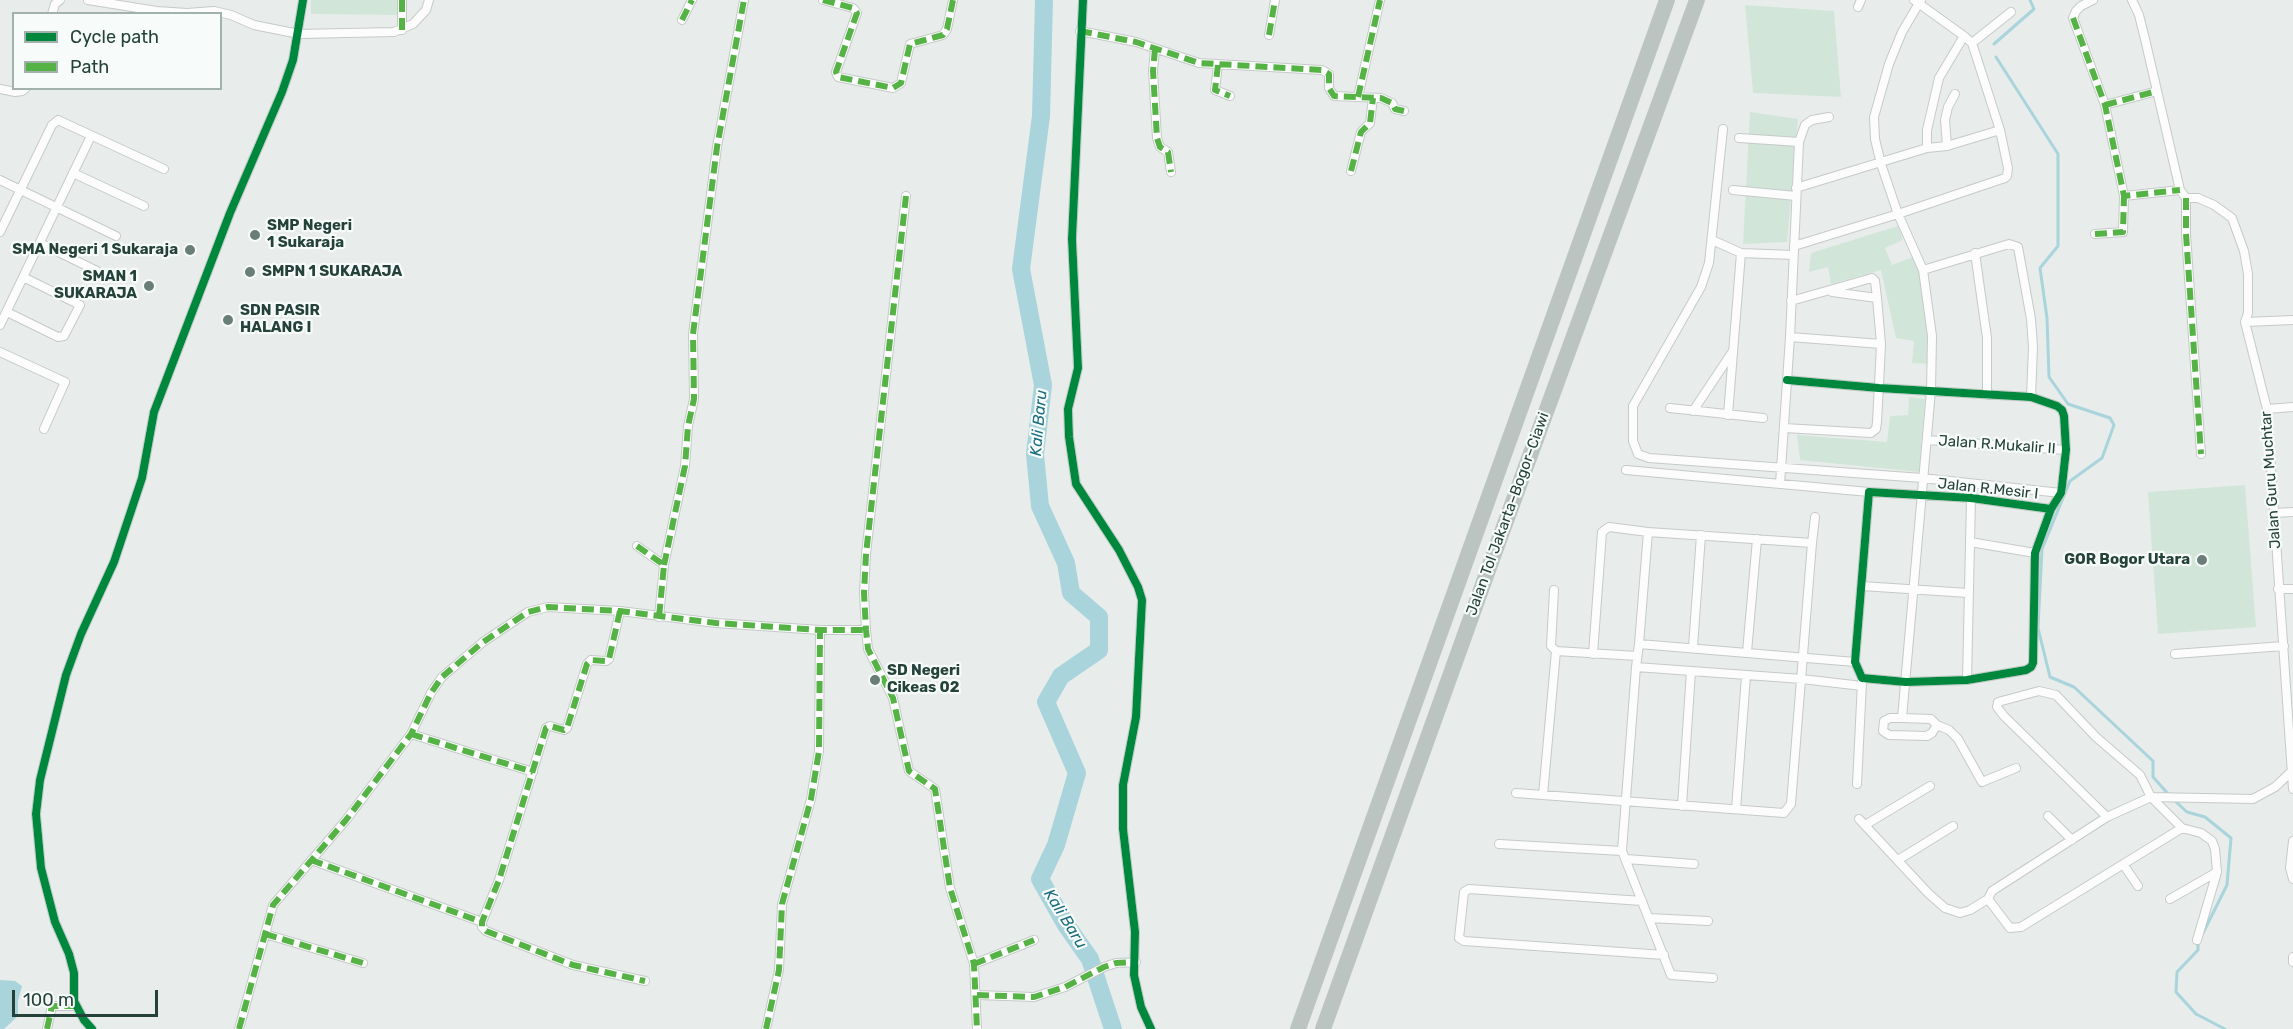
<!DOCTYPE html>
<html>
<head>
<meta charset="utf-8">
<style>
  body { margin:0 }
  #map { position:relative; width:2293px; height:1029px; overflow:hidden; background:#e8edeb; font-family:Rubik,sans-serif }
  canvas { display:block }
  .legend { position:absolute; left:12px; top:12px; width:210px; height:78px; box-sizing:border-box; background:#f7fbf9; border:2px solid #a3b1ad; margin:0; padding:8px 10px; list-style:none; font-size:18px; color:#24423a }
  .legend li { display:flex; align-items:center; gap:12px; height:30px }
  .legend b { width:30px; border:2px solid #a3b1ad }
  .scale { position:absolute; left:12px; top:990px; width:146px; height:27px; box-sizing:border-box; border:3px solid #24423a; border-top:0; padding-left:8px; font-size:18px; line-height:21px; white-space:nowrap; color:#24423a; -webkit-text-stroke:4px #f7fbf9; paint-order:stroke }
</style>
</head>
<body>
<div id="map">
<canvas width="2293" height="1029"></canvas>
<ul class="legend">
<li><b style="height:8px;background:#00873e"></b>Cycle path</li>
<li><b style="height:8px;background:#55b346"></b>Path</li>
</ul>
<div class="scale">100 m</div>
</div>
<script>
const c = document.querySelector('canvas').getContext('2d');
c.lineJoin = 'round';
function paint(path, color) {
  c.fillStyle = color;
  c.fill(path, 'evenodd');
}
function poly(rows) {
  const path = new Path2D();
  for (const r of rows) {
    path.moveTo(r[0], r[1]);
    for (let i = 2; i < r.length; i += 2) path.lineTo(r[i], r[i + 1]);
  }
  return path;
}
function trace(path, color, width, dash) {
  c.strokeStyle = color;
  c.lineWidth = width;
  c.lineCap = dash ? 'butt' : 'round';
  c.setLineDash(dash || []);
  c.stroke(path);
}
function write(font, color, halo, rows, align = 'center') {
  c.font = font + ' Rubik,sans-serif';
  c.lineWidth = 4.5;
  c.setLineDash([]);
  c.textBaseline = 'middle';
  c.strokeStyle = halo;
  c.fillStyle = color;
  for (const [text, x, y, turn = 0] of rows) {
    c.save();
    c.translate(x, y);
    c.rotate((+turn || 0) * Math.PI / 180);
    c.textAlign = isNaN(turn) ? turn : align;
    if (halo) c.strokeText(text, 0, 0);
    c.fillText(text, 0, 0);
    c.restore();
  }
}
const green = poly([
  [311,0,398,0,398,15,311,14],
  [1745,5,1834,11,1841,97,1753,93],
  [1750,112,1798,119,1787,242,1743,244],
  [1898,226,1903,240,1885,248,1892,265,1913,257,1921,276,1929,334,1929,364,1912,363,1914,341,1896,338,1881,270,1831,284,1828,267,1809,272,1811,253],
  [1909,397,1925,399,1919,472,1800,460,1797,435,1887,442,1890,416,1908,415],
  [2245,485,2256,627,2158,634,2148,492]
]);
const water = poly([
  [0,980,15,981,22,986,18,1001,18,1016,4,1029,0,1029]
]);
const stream = poly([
  [1994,44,2034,9,2030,0],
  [1996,57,2058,154,2058,246,2040,268,2047,318,2049,377,2068,404,2110,418,2114,425,2102,458,2070,481,2042,549,2038,628,2050,677,2074,687,2153,761,2153,777,2170,796],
  [2174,800,2187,812,2205,817,2231,838,2227,885,2203,933],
  [2198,941,2198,950,2177,972,2176,992,2196,1014,2225,1029]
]);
const river = poly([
  [1044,0,1041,116,1021,269,1043,385,1035,454,1040,506,1066,563,1071,593,1099,617,1099,650,1061,676,1046,702,1077,773,1056,845,1040,879,1066,925,1090,959,1113,1029]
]);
const street = poly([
  [88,0,157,11,187,13,214,11,231,15,254,25,299,34,394,32,413,24,426,10,429,0],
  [823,0,853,8,857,13,836,72,838,77,893,88,901,83,910,44,943,35,947,29,953,0],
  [1083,0,1072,239,1078,368,1068,409,1069,437,1076,484,1119,550,1138,587,1142,600,1136,717,1123,785,1123,829,1135,932,1134,975,1141,1007,1151,1029],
  [1921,0,1902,32,1889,64,1874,117,1875,139,1881,164,1898,214,1923,270,1932,336,1931,391,1902,718,1931,719,1937,725,1949,730,1958,739,1982,782,2016,768],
  [2093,0,2081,6,2076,11,2073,18,2105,105,2124,196,2180,190],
  [2132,0,2139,15,2145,39,2180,190,2186,198,2198,198,2214,205,2232,218,2244,251,2248,274,2248,313,2245,322,2267,409,2293,789],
  [1858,7,1861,0],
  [52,14,55,4,60,0],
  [682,20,692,0],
  [402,30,402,0],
  [1080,31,1136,42,1199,63,1322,70,1329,74,1329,88,1334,96,1381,98,1392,103,1395,109,1404,111],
  [1269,35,1275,0],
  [1972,43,2011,12],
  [1155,49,1153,71,1157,138,1160,147,1168,152,1171,172],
  [1218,65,1215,90,1230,96],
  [0,89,15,92,22,91,26,88],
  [1358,97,1380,0],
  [2105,105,2157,91],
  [1723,129,1709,263,1701,287,1633,406,1633,441,1638,454,1649,458,1922,478,2061,493],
  [1739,138,1799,142],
  [1947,146,1945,120,1948,107,1955,94],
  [1927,148,1927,130,1939,78,1964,36],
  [1351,171,1361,132,1370,123,1373,98],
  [73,173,144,206],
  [0,180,116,236],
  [1796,188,1927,148,1947,146,2000,130],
  [1733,190,1796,196],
  [906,196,866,554,864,593,866,630,868,649,893,698,909,771,935,789,950,888,974,964,977,1029],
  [2186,198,2186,234,2201,454],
  [0,232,52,125,58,120,164,169],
  [2095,234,2123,232,2124,196],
  [1712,240,1741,253,1793,255],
  [40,243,97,271],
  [1794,246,1898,214,2005,178,2007,176,2008,168,2000,130,1972,43,1964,36,1914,0],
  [1975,253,1987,338,1987,395],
  [1923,270,2009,244,2018,247,2031,319,2033,347,2031,397],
  [1832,292,1877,298],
  [7,312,58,337,64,336,80,305,23,277],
  [2245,322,2293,320],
  [0,325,91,136],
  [1790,337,1881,344],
  [0,352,65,382,44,429],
  [1787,380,1879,388,2031,397,2057,406,2062,410,2064,416,2066,450,2062,486,2061,493,2051,509,2035,553,2033,663,2031,667,2026,670,1967,680,1906,682,1862,678,1855,662,1869,492,1971,498,2051,509],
  [1670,408,1763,418],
  [2267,409,2293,407],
  [1693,411,1733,351],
  [1728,415,1741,253],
  [1784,428,1871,433,1876,429,1877,422,1880,365,1881,344,1877,298,1875,281,1872,278,1791,301],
  [1927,440,2066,450],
  [1626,470,1869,492],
  [1780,484,1790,337,1799,142,1805,125,1812,120,1829,117],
  [2275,513,2293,512],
  [1970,542,2035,553],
  [1812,543,1815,517],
  [637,546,664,565,659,617],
  [664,565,685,466,688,426,694,399,693,334,717,147,744,0],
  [1862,586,1968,593],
  [2278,589,2293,589],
  [620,611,609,659,606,661,591,660,587,664,567,728,564,730,550,726,546,728,499,880,482,922,482,927,486,931,573,965,645,981],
  [1693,647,1701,535],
  [1556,651,1637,656],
  [1747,652,1757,539],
  [1593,654,1602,532,1609,527,1648,532],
  [2175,654,2284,646],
  [1855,662,1639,644,1636,667,1802,679,1862,686],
  [1636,667,1622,851,1671,975,1713,978],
  [1967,680,1971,498],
  [1902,718,1890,718,1884,721,1883,731,1889,735,1927,736,1932,733,1937,725],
  [411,734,533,772],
  [1857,784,1862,682],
  [1516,793,1784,813,1791,804,1812,543,1648,532,1639,644],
  [1543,795,1556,651,1551,646,1554,590],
  [1682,806,1691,671],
  [1736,809,1746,676],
  [2048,816,2072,840],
  [2107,817,2004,716,1997,707,1998,702,2039,691,2056,695,2096,737,2140,775,2151,797,2182,828,2201,833,2212,841,2215,849,2217,872,2197,940],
  [1859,819,1928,893,1945,908,1960,913,1970,910,1988,899],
  [1865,825,1930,786],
  [2182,828,2021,927,2010,928,1988,899,1992,891,2107,817,2151,797,2253,799,2275,787,2292,771],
  [2293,841,2290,868,2293,879],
  [1499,844,1622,851],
  [1626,859,1694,864],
  [311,860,482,922],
  [1898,860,1953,826],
  [2123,864,2138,886],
  [2170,899,2217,872],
  [1642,901,1469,889,1464,892,1459,938,1464,941,1664,955],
  [1649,918,1708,921],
  [265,934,363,963],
  [2293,957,2293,962],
  [974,964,1034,940],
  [977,995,1034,997,1065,987,1104,967,1116,963,1136,962],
  [47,1029,52,1006,76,1006],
  [92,1029,84,1020,74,1001,74,973,69,954,55,922,41,868,36,814,40,780,66,675,81,634,114,562,142,478,154,412,230,213,282,92,293,60,303,0],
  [239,1029,273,905,346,820,411,734,431,693,442,677,483,642,528,612,548,607,620,611,716,623,820,630,866,630],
  [766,1029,779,970,782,904,811,799,819,751,820,630]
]);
const highway = poly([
  [1298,1029,1667,0],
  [1323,1029,1491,562,1697,0]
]);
const quiet = poly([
  [823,0,853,8,857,13,836,72,838,77,893,88,901,83,910,44,943,35,947,29,953,0],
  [2073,18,2105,105,2124,196,2180,190],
  [682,20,692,0],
  [402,30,402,0],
  [1080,31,1136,42,1199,63,1322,70,1329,74,1329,88,1334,96,1381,98,1392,103,1395,109,1404,111],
  [1269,35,1275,0],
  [1155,49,1153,71,1157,138,1160,147,1168,152,1171,172],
  [1218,65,1215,90,1230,96],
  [1358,97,1380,0],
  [2105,105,2157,91],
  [1351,171,1361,132,1370,123,1373,98],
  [906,196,866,554,864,593,866,630,868,649,893,698,909,771,935,789,950,888,974,964,977,1029],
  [2186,198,2186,234,2201,454],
  [2095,234,2123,232,2124,196],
  [637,546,664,565,659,617],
  [664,565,685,466,688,426,694,399,693,334,717,147,744,0],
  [620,611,609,659,606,661,591,660,587,664,567,728,564,730,550,726,546,728,499,880,482,922,482,927,486,931,573,965,645,981],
  [411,734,533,772],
  [311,860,482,922],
  [265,934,363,963],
  [974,964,1034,940],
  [977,995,1034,997,1065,987,1104,967,1116,963,1136,962],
  [47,1029,52,1006,76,1006],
  [239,1029,273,905,346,820,411,734,431,693,442,677,483,642,528,612,548,607,620,611,716,623,820,630,866,630],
  [766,1029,779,970,782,904,811,799,819,751,820,630]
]);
const cycleway = poly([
  [1083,0,1072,239,1078,368,1068,409,1069,437,1076,484,1119,550,1138,587,1142,600,1136,717,1123,785,1123,829,1135,932,1134,975,1141,1007,1151,1029],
  [1787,380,1879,388,2031,397,2057,406,2062,410,2064,416,2066,450,2062,486,2061,493,2051,509,2035,553,2033,663,2031,667,2026,670,1967,680,1906,682,1862,678,1855,662,1869,492,1971,498,2051,509],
  [92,1029,84,1020,74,1001,74,973,69,954,55,922,41,868,36,814,40,780,66,675,81,634,114,562,142,478,154,412,230,213,282,92,293,60,303,0]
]);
const markers = [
  [255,235,6,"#697e78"],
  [190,250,6,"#697e78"],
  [250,272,6,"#697e78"],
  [149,286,6,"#697e78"],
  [228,320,6,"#697e78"],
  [2202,560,6,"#697e78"],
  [875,680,6,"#697e78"]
];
const poiNames = [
  ["SMP Negeri",267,226],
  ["1 Sukaraja",267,243],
  ["SMA Negeri 1 Sukaraja",178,250,"right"],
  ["SMPN 1 SUKARAJA",262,272],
  ["SMAN 1",137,277,"right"],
  ["SUKARAJA",137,294,"right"],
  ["SDN PASIR",240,311],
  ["HALANG I",240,328],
  ["GOR Bogor Utara",2190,560,"right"],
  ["SD Negeri",887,671],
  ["Cikeas 02",887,688]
];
const streetNames = [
  ["Jalan R.Mukalir II",1997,445,4],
  ["Jalan Guru Muchtar",2271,480,-94],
  ["Jalan R.Mesir I",1988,489,6],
  ["Jalan Tol Jakarta–Bogor–Ciawi",1508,514,-70]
];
const waterNames = [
  ["Kali Baru",1039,423,-85],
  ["Kali Baru",1065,919,58]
];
paint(green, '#d1e6d8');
paint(water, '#a9d4db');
trace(stream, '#a9d4db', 3);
trace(river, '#a9d4db', 18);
trace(street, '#c5cac8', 10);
trace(highway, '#c3ccc9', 16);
trace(street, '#fcfcfc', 8);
trace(highway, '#bcc4c2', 15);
trace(quiet, '#55b346', 6, [12, 6]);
trace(cycleway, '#00873e', 8);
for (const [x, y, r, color] of markers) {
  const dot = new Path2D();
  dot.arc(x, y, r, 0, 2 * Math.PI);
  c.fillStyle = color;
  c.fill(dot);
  trace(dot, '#f7fbf9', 2);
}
write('bold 15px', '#24423a', '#f7fbf9', poiNames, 'left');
write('15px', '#24423a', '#f7fbf9', streetNames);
write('italic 16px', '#1c6f80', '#f7fbf9', waterNames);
</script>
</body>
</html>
